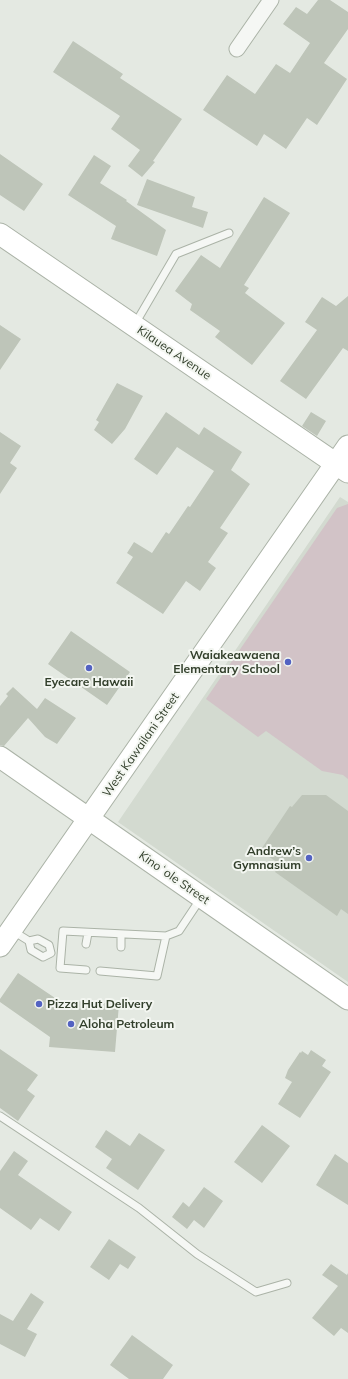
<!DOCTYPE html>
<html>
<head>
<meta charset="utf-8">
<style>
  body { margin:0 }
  canvas { display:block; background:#e4e9e2 }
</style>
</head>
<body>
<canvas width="348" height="1379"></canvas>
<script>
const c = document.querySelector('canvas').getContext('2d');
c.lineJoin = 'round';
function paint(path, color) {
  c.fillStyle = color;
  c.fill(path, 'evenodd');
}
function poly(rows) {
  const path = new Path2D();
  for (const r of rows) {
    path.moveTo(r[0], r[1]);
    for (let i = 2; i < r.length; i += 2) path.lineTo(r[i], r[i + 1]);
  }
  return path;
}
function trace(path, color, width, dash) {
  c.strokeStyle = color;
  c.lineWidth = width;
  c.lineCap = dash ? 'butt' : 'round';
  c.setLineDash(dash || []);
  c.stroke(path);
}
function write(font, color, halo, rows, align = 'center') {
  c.font = font + ' Mulish,sans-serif';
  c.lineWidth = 4;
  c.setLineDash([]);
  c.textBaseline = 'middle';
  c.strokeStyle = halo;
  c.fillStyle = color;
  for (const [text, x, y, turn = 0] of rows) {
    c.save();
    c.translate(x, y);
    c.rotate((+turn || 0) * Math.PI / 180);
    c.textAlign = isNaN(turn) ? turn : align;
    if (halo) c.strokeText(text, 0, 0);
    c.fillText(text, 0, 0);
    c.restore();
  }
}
const built = poly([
  [340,497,348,502,348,982,118,822]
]);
const green = poly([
  [348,504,348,779,343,775,322,771,266,731,258,737,206,699,337,508]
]);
const building = poly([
  [318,0,330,0,348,12,348,29,324,63,347,79,317,125,307,118,286,149,264,134,257,146,203,110,227,75,255,94,276,64,290,73,310,43,283,24,296,7,307,14],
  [73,41,123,74,120,78,182,119,153,161,155,162,142,177,128,166,140,150,111,129,120,116,53,72],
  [0,154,43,184,24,211,0,195],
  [94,155,111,166,100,183,127,200,126,201,166,230,157,256,111,239,116,226,68,195],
  [147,179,195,197,192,207,208,212,203,228,137,205],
  [264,197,290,213,244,285,249,288,245,293,285,323,252,365,215,337,220,331,190,310,192,304,175,291,201,255,220,268],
  [348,296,348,351,343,348,306,399,280,381,317,330,305,322,322,297,336,306],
  [0,325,21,339,0,370],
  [117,383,143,396,125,429,112,444,94,430,99,422,96,420],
  [166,412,199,435,204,427,242,452,231,470,250,484,220,528,228,533,208,562,216,568,200,591,186,581,163,614,116,583,133,557,127,553,134,542,152,553,166,532,169,534,188,506,190,507,214,471,177,447,157,475,134,459],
  [311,412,326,421,317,436,302,426],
  [0,432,21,446,10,463,17,468,0,494],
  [71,631,130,672,107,705,48,664],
  [13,687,37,709,45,698,76,718,57,744,45,737,28,718,4,746,0,745,0,706,8,696,6,694],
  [302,795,326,795,348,811,348,914,341,909,337,916,275,872,280,864,260,851,290,806,292,807],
  [18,973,58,1000,119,1004,115,1052,49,1047,50,1037,0,1002,0,999],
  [0,1049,38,1075,27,1090,35,1096,18,1121,0,1108],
  [311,1050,326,1060,322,1066,331,1072,300,1118,278,1104,292,1082,285,1078,288,1070,300,1052,301,1053,302,1051,308,1055],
  [262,1125,290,1146,262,1183,234,1162],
  [106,1130,130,1146,139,1133,165,1150,138,1190,106,1168,112,1159,95,1147],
  [14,1151,28,1161,18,1175,72,1212,59,1231,40,1218,31,1230,0,1208,0,1171],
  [335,1154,348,1163,348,1205,316,1185],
  [204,1187,223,1201,204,1228,194,1220,187,1229,172,1217,183,1202,189,1207],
  [109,1239,136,1257,128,1269,120,1264,109,1280,90,1267],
  [331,1264,347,1275,348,1273,348,1333,341,1328,334,1336,312,1318,338,1286,322,1275],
  [31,1293,44,1302,27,1329,37,1334,25,1357,0,1344,0,1314,13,1321],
  [132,1335,173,1365,163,1379,129,1379,110,1365]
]);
const lane = poly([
  [135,324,176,254,229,233],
  [13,931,29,941,38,939,49,945,51,953,43,957,31,950,29,941],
  [86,944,88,933],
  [121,947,121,935],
  [86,970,60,968,63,931,166,936],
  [100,971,157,976,166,936,179,931,201,898],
  [0,1116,139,1208,197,1254,256,1292,287,1283]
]);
const street = poly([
  [237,49,271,0]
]);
const secondary = poly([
  [0,234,348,472],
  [0,757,348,999],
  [0,946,348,446]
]);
const markers = [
  [288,662,4,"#5362c2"],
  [89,668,4,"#5362c2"],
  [309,858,4,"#5362c2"],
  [39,1004,4,"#5362c2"],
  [71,1024,4,"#5362c2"]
];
const streetNames = [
  ["Kilauea Avenue",174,353,34],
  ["West Kawailani Street",141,745,-55],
  ["Kinoʻole Street",174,878,35]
];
const poiNames = [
  ["Waiakeawaena",280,655],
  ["Elementary School",280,669],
  ["Eyecare Hawaii",89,682,"center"],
  ["Andrew’s",301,851],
  ["Gymnasium",301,865],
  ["Pizza Hut Delivery",47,1004,"left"],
  ["Aloha Petroleum",79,1024,"left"]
];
paint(built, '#d3dad0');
paint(green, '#d2c3c7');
paint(building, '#bec5b9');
trace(lane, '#abb3a7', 9);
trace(street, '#abb3a7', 17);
trace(secondary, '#abb3a7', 23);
trace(lane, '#f5f7f4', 7);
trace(street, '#f5f7f4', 15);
trace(secondary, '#fff', 21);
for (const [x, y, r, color] of markers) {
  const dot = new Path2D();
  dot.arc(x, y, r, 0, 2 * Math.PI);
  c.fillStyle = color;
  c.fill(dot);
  trace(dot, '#f3f6f1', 1.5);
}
write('12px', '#323f2b', '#f3f6f1', streetNames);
write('bold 12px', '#323f2b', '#f3f6f1', poiNames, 'right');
</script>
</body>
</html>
